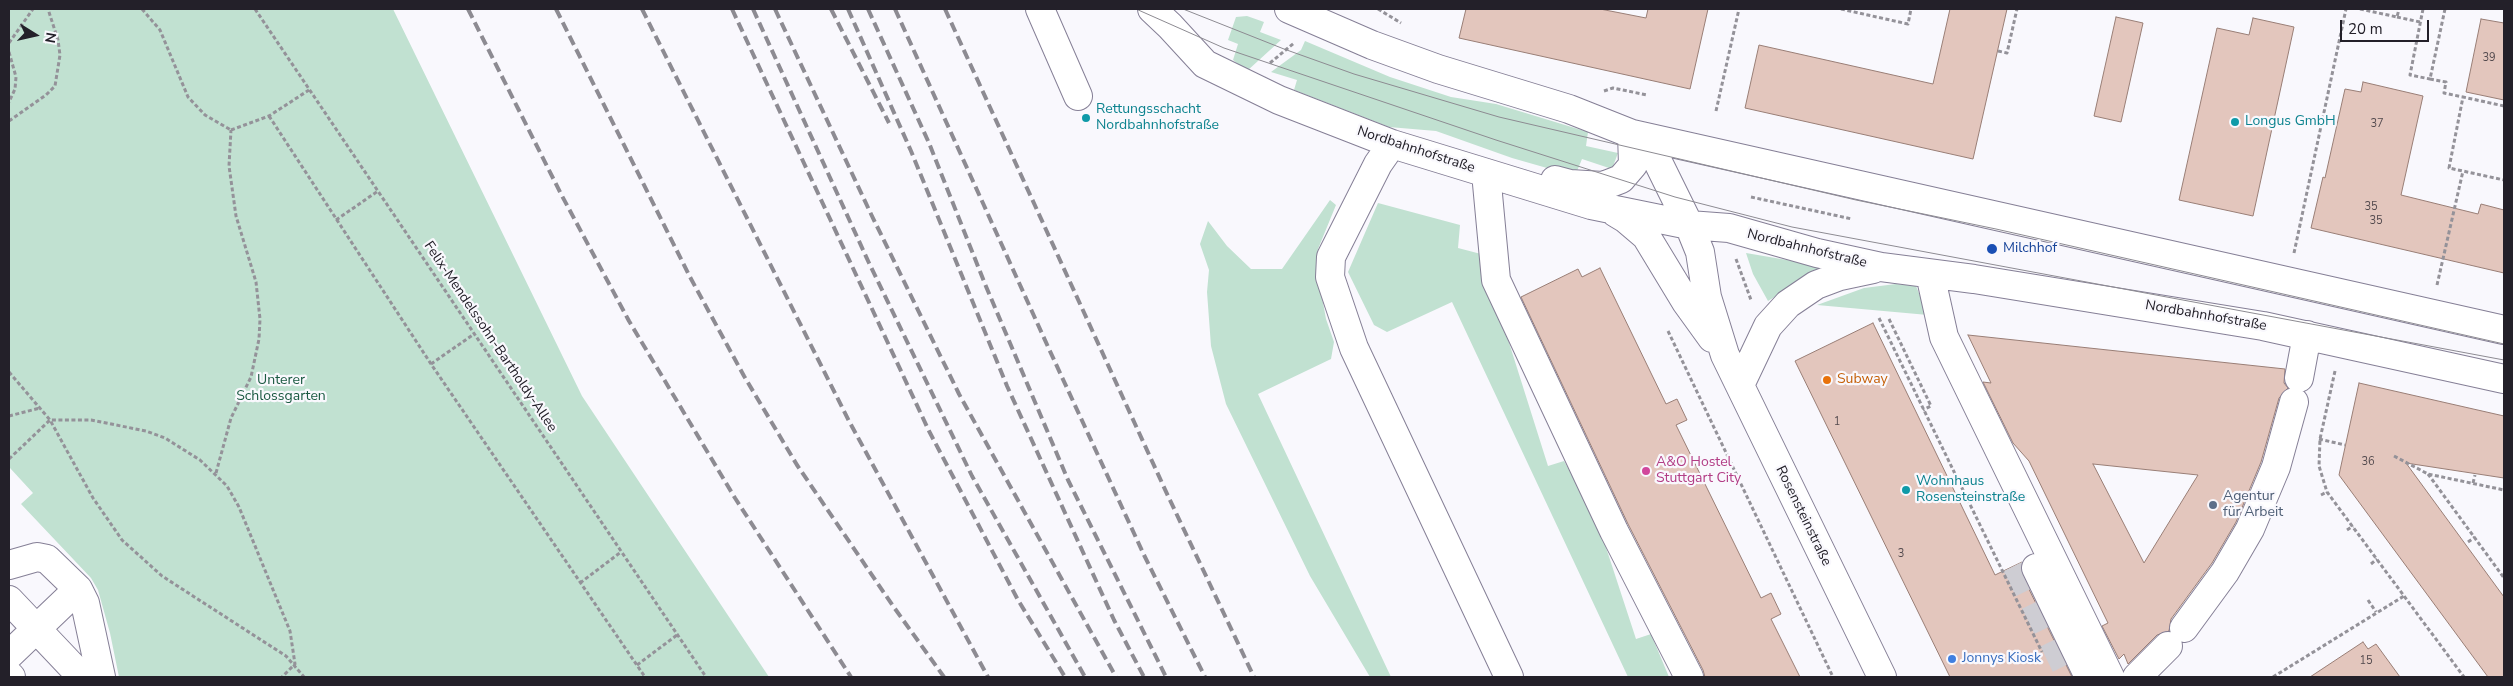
<!DOCTYPE html>
<html>
<head>
<meta charset="utf-8">
<style>
  body { margin:0 }
  #map { position:relative; width:2513px; height:686px; overflow:hidden; background:#f9f8fd; font-family:"Nunito Sans",sans-serif }
  canvas { display:block }
  .frame { position:absolute; inset:0; border:10px solid #232029; pointer-events:none }
  .north { position:absolute; left:10px; top:10px; width:50px; height:50px; -webkit-text-stroke:4px #f9f8fd; paint-order:stroke; rotate:100deg; font-size:14px; font-weight:700; line-height:20px; text-align:center; color:#232029 }
  .north::after { content:''; display:block; margin:auto; width:18px; height:22px; background:#232029; clip-path:polygon(50% 0,100% 100%,50% 72%,0 100%) }
  .scale { position:absolute; left:2340px; top:20px; width:89px; height:22px; box-sizing:border-box; border:2px solid #232029; border-top:0; padding-left:6px; font-size:15px; line-height:18px; white-space:nowrap; color:#232029; -webkit-text-stroke:4px #f9f8fd; paint-order:stroke }
</style>
</head>
<body>
<div id="map">
<canvas width="2513" height="686"></canvas>
<div class="frame"></div>
<div class="north">N</div>
<div class="scale">20 m</div>
</div>
<script>
const c = document.querySelector('canvas').getContext('2d');
c.lineJoin = 'round';
function paint(path, color) {
  c.fillStyle = color;
  c.fill(path, 'evenodd');
}
function poly(rows) {
  const path = new Path2D();
  for (const r of rows) {
    path.moveTo(r[0], r[1]);
    for (let i = 2; i < r.length; i += 2) path.lineTo(r[i], r[i + 1]);
  }
  return path;
}
function trace(path, color, width, dash) {
  c.strokeStyle = color;
  c.lineWidth = width;
  c.lineCap = dash ? 'butt' : 'round';
  c.setLineDash(dash || []);
  c.stroke(path);
}
function write(font, color, halo, rows, align = 'center') {
  c.font = font + ' "Nunito Sans",sans-serif';
  c.lineWidth = 4.5;
  c.setLineDash([]);
  c.textBaseline = 'middle';
  c.strokeStyle = halo;
  c.fillStyle = color;
  for (const [text, x, y, turn = 0] of rows) {
    c.save();
    c.translate(x, y);
    c.rotate((+turn || 0) * Math.PI / 180);
    c.textAlign = isNaN(turn) ? turn : align;
    if (halo) c.strokeText(text, 0, 0);
    c.fillText(text, 0, 0);
    c.restore();
  }
}
const green = poly([
  [9,9,393,9,582,396,769,677,119,677,110,633,98,590,91,578,21,504,33,493,10,468,9,469],
  [1247,16,1264,22,1260,32,1281,40,1247,71,1233,60,1238,44,1228,40,1236,17],
  [1305,41,1390,77,1451,97,1496,104,1588,132,1586,146,1618,153,1612,169,1582,159,1575,176,1512,158,1436,131,1389,127,1294,90,1297,80,1271,72,1301,50],
  [1330,200,1336,205,1318,249,1316,264,1326,319,1334,342,1331,359,1258,394,1391,677,1370,677,1310,576,1226,404,1211,346,1207,292,1209,270,1200,244,1208,221,1227,246,1251,269,1282,269],
  [1378,203,1460,225,1458,248,1481,254,1548,466,1564,461,1596,517,1636,639,1651,634,1669,677,1628,677,1452,302,1387,332,1374,325,1348,272],
  [1746,253,1834,268,1797,283,1768,301,1753,274],
  [1896,284,1916,286,1928,315,1817,305,1864,288]
]);
const building = poly([
  [1466,9,1600,9,1646,18,1648,9,1708,9,1690,89,1459,38,1466,9],
  [1950,9,2007,9,1973,159,1745,108,1759,45,1933,84,1950,9],
  [2116,17,2143,23,2121,122,2094,116,2116,17],
  [2253,18,2294,27,2253,216,2179,200,2217,28,2249,35,2253,18],
  [2481,19,2504,23,2504,100,2466,92,2481,19],
  [2363,82,2423,96,2401,195,2478,214,2481,204,2504,210,2504,273,2311,228,2323,177,2325,178,2345,89,2361,92,2363,82],
  [1600,268,1666,404,1677,399,1687,420,1676,425,1761,598,1771,593,1781,614,1771,619,1800,677,1705,677,1703,670,1628,524,1521,297,1578,269,1582,277,1600,268],
  [1873,323,1995,575,2022,562,2022,575,2072,677,1950,677,1795,361,1873,323],
  [1968,335,2285,369,2284,383,2288,388,2279,398,2261,462,2236,522,2212,563,2171,619,2169,631,2157,635,2128,664,2124,654,2119,659,2102,626,2108,623,2029,461,2013,443,1983,382,1991,383,1968,335],
  [2093,464,2198,475,2144,563,2093,464],
  [2359,383,2504,416,2504,478,2406,463,2504,597,2504,677,2488,677,2339,475,2359,383],
  [2363,642,2368,649,2376,644,2400,677,2310,677,2363,642]
]);
const minorTunnel = poly([
  [2016,565,2071,677]
]);
const path = poly([
  [142,9,160,30,188,97,205,115,231,130],
  [255,9,706,677],
  [1378,9,1401,23],
  [1841,9,1908,24,1911,9],
  [2360,9,2397,17,2399,9],
  [2423,9,2410,75,2430,79],
  [2445,9,2430,79,2446,82,2444,93,2463,97],
  [2397,17,2420,22],
  [9,43,33,9],
  [1998,51,2007,53,2017,9],
  [9,52,16,77,15,89,9,102],
  [1270,63,1294,43],
  [1604,91,1613,88,1647,95],
  [2504,106,2463,97,2449,168,2504,180],
  [1716,111,1739,9],
  [269,116,431,364,645,677],
  [9,121,46,95,55,86,60,55,58,40,48,9],
  [231,130,269,116,309,90],
  [1751,197,1852,219],
  [336,220,378,191],
  [2294,253,2346,9],
  [1736,259,1751,300],
  [2437,285,2463,171],
  [1879,318,2042,652],
  [1889,319,1931,406,1923,410],
  [1668,331,1833,677],
  [431,364,474,334],
  [2335,371,2320,439,2319,466,2327,492,2464,677],
  [9,372,50,420,93,498,122,540,162,576,286,656,304,677],
  [9,416,40,408],
  [2319,439,2345,445],
  [2394,456,2428,474,2504,490],
  [9,459,50,420,91,420,146,431,165,438,200,460,227,486,239,507,290,631,295,664,282,677],
  [216,473,231,418,251,377,259,339,260,319,256,282,236,216,229,166,231,130],
  [2428,474,2504,578],
  [2473,483,2475,475],
  [2321,495,2327,492],
  [2347,530,2353,526],
  [2468,542,2475,537],
  [2371,564,2377,559],
  [580,583,621,552],
  [2368,600,2376,612],
  [637,665,677,635],
  [2273,677,2404,596]
]);
const minor = poly([
  [1040,9,1078,96],
  [1152,9,1170,26,1205,64,1279,100,1392,144,1591,205,1689,225,1729,228,1817,253,1881,267,1974,279,2263,326,2504,379],
  [1289,9,1372,45,1438,69,1569,109,1632,134,2504,330],
  [1632,134,1654,154,1689,225,1700,252,1707,297,1725,355,1882,677],
  [1392,144,1378,164,1331,257,1330,277,1354,348,1509,677],
  [1486,173,1496,280,1614,531,1689,677],
  [1555,180,1570,184,1603,186,1621,179,1633,165,1632,134],
  [1616,213,1626,219,1646,236,1686,302,1712,338],
  [1930,274,1944,337,2110,677],
  [2299,378,2307,335],
  [1740,385,1768,326,1788,304,1816,285,1840,276,1873,269],
  [9,565,37,557,47,559,78,589,85,603,101,677],
  [2036,568,2089,677],
  [9,600,82,677],
  [2184,628,2225,572,2250,529,2276,467,2294,402],
  [9,655,78,589],
  [9,675,11,677],
  [2137,677,2168,646]
]);
const tram = poly([
  [1136,9,1224,48,1496,140,1675,197,1792,227,2504,360],
  [1183,9,1284,49,1354,74,1499,117,1856,200,1996,229,2504,344]
]);
const rail = poly([
  [468,9,561,194,629,321,735,498,851,677],
  [556,9,690,277,744,376,797,465,893,606,944,677],
  [642,9,849,421,988,677],
  [732,9,929,431,1018,600,1065,677],
  [753,9,869,263,972,476,1085,677],
  [775,9,871,214,959,394,1116,677],
  [831,9,889,123],
  [848,9,911,151,1007,386,1114,620,1144,677],
  [868,9,929,143,985,284,1068,480,1166,677],
  [895,9,1049,349,1144,555,1205,677],
  [945,9,1168,496,1254,677]
]);
const markers = [
  [1086,118,5,"#0f9aa8"],
  [2235,122,5,"#0f9aa8"],
  [1992,249,6,"#1a4fb4"],
  [1827,380,5,"#e8710a"],
  [1646,471,5,"#d1479c"],
  [1906,490,5,"#0f9aa8"],
  [2213,505,5,"#5c6f8a"],
  [1952,659,5,"#3f7fe0"]
];
const numberNames = [
  ["39",2489,58],
  ["37",2377,124],
  ["35",2371,207],
  ["35",2376,221],
  ["1",1837,422],
  ["36",2368,462],
  ["3",1901,554],
  ["15",2366,661]
];
const cultureNames = [
  ["Rettungsschacht",1096,110],
  ["Nordbahnhofstraße",1096,126],
  ["Longus GmbH",2245,122],
  ["Wohnhaus",1916,482],
  ["Rosensteinstraße",1916,498]
];
const streetNames = [
  ["Nordbahnhofstraße",1416,150,18],
  ["Nordbahnhofstraße",1807,249,14],
  ["Nordbahnhofstraße",2206,316,10],
  ["Felix-Mendelssohn-Bartholdy-Allee",490,337,56],
  ["Rosensteinstraße",1803,516,64]
];
const transitNames = [
  ["Milchhof",2003,249]
];
const foodNames = [
  ["Subway",1837,380]
];
const parkNames = [
  ["Unterer",281,381],
  ["Schlossgarten",281,397]
];
const hotelNames = [
  ["A&O Hostel",1656,463],
  ["Stuttgart City",1656,479]
];
const serviceNames = [
  ["Agentur",2223,497],
  ["für Arbeit",2223,513]
];
const shopNames = [
  ["Jonnys Kiosk",1962,659]
];
paint(green, '#c1e1d1');
paint(building, '#e3c6bd');
trace(building, '#997e76', 1);
trace(minorTunnel, '#cecdd3', 28, [28, 14]);
trace(minor, '#857f96', 30);
trace(path, '#949299', 3, [4, 2.5]);
trace(minor, '#fff', 28);
trace(tram, '#8d8b92', 1);
trace(rail, '#8d8b92', 4, [10, 5]);
for (const [x, y, r, color] of markers) {
  const dot = new Path2D();
  dot.arc(x, y, r, 0, 2 * Math.PI);
  c.fillStyle = color;
  c.fill(dot);
  trace(dot, '#f9f8fd', 2);
}
write('11px', '#534a4e', null, numberNames);
write('14px', '#0d838f', '#f9f8fd', cultureNames, 'left');
write('14px', '#232029', '#f9f8fd', streetNames);
write('14px', '#164399', '#f9f8fd', transitNames, 'left');
write('14px', '#c56008', '#f9f8fd', foodNames, 'left');
write('14px', '#1a5941', '#f9f8fd', parkNames);
write('14px', '#b23c85', '#f9f8fd', hotelNames, 'left');
write('14px', '#4e5e75', '#f9f8fd', serviceNames, 'left');
write('14px', '#366cbe', '#f9f8fd', shopNames, 'left');
</script>
</body>
</html>
